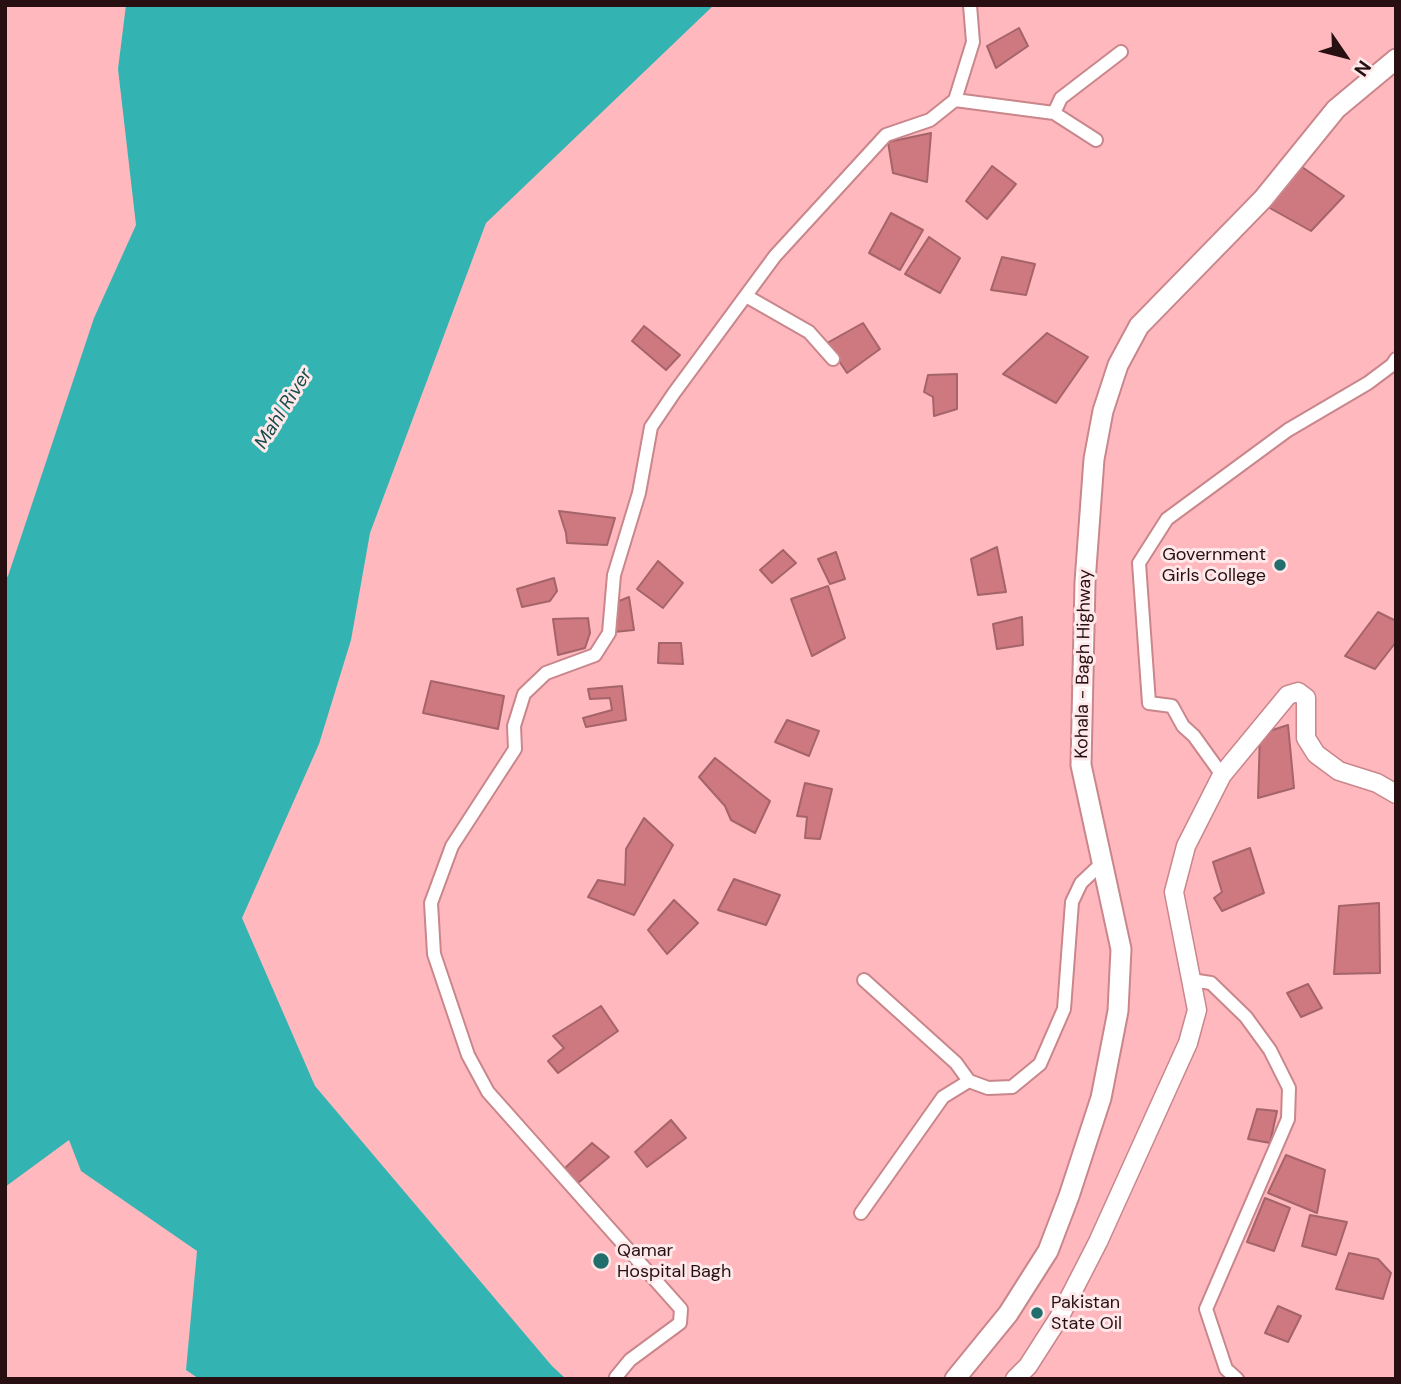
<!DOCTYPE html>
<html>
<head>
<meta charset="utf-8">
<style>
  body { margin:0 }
  #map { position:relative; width:1401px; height:1384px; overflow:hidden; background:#ffb8bd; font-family:"DM Sans",sans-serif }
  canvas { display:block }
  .frame { position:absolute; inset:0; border:7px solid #281012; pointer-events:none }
  .north { position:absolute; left:1310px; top:21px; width:70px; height:70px; -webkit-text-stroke:5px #ffe8e9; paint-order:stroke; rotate:125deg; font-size:19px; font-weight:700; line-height:28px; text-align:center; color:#281012 }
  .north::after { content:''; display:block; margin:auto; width:24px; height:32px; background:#281012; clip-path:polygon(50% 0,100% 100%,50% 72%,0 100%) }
</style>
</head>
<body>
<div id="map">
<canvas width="1401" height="1384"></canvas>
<div class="frame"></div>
<div class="north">N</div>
</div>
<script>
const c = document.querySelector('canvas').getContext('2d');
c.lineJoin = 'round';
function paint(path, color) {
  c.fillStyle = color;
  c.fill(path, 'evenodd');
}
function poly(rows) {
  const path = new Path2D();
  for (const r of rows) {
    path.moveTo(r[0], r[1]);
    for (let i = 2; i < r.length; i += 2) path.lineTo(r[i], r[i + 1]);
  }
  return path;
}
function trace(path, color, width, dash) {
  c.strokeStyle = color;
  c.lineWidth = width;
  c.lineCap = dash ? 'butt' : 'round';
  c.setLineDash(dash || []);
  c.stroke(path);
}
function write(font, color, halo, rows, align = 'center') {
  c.font = font + ' "DM Sans",sans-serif';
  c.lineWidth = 6;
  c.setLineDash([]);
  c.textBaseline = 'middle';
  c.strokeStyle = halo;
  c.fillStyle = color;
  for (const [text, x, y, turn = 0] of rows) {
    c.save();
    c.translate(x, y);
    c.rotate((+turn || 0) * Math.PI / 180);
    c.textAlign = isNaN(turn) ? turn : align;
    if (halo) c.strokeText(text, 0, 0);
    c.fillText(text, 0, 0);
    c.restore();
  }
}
const water = poly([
  [126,5,714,5,486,223,370,533,351,640,319,744,242,918,315,1086,552,1366,566,1379,199,1379,186,1370,197,1251,81,1171,69,1140,5,1187,5,579,8,576,94,318,136,225,118,69]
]);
const building = poly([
  [1019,28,1028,46,996,68,987,46,1019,28],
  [931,133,927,182,893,173,888,142,931,133],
  [992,166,1016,184,987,219,966,201,992,166],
  [1302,167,1344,196,1311,231,1268,207,1302,167],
  [891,213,923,230,900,270,869,253,891,213],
  [929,237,960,258,940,293,905,274,929,237],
  [1002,257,1035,264,1026,295,991,290,1002,257],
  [863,323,880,349,847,373,827,343,863,323],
  [644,326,680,355,666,370,632,341,644,326],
  [1047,333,1088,357,1056,403,1003,374,1047,333],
  [957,374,957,409,934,416,933,397,924,392,928,375,957,374],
  [559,511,615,518,607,545,567,543,566,533,559,511],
  [997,547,1006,592,978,595,971,559,997,547],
  [783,550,796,563,772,583,760,570,783,550],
  [836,552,845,579,830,584,818,559,836,552],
  [658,561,683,583,663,608,637,589,658,561],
  [554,578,557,591,550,601,522,607,517,589,554,578],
  [828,586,845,638,812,656,791,599,828,586],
  [629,597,634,630,614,632,614,603,629,597],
  [1378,612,1396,621,1396,642,1375,669,1345,656,1378,612],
  [1022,617,1023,645,997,649,993,624,1022,617],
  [588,618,590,633,585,648,558,655,553,619,588,618],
  [659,643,681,643,683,664,658,663,659,643],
  [431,681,504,696,498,729,423,713,431,681],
  [622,686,626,720,586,727,583,718,612,710,610,698,590,699,588,689,622,686],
  [787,720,819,731,809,756,775,742,787,720],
  [1288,725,1294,788,1258,798,1260,734,1288,725],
  [715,758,770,801,755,833,731,820,725,806,699,777,715,758],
  [805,783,832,789,820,839,805,838,807,817,797,816,805,783],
  [644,818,673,845,634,915,588,897,598,880,625,885,626,849,644,818],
  [1250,848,1264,893,1222,911,1214,898,1222,892,1213,862,1250,848],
  [734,879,780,895,766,925,718,910,734,879],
  [674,900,698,923,667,954,648,930,674,900],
  [1379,903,1380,973,1334,974,1339,906,1379,903],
  [1308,984,1322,1008,1301,1017,1287,993,1308,984],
  [601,1006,618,1031,558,1073,548,1061,564,1048,553,1036,601,1006],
  [1257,1109,1277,1111,1270,1143,1248,1139,1257,1109],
  [671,1120,686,1138,647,1167,635,1152,671,1120],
  [592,1143,609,1157,578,1183,565,1168,592,1143],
  [1286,1155,1325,1170,1317,1213,1268,1193,1286,1155],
  [1265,1198,1290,1208,1274,1251,1247,1242,1265,1198],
  [1310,1215,1347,1222,1336,1255,1302,1246,1310,1215],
  [1349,1253,1378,1259,1391,1273,1383,1299,1336,1289,1349,1253],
  [1278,1306,1301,1316,1288,1342,1265,1333,1278,1306]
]);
const minor = poly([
  [955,100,1054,113,1096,140],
  [1054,113,1061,98,1121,52],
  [746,296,809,332,833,359],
  [1222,775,1194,736,1183,726,1172,706,1149,703,1139,563,1167,519,1288,430,1368,383,1392,365,1396,359],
  [864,980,956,1063,969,1081,988,1088,1012,1087,1040,1064,1064,1009,1072,902,1081,883,1102,863],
  [1191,980,1211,983,1246,1017,1270,1050,1289,1088,1288,1119,1206,1309,1226,1369,1237,1379],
  [861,1213,943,1097,969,1081],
  [617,1379,616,1377,630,1360,680,1323,681,1309,488,1092,468,1055,434,954,431,903,452,846,515,749,514,726,524,694,546,673,595,655,609,633,614,575,639,493,651,427,674,393,775,256,886,135,930,120,955,100,973,42,970,5]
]);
const secondary = poly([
  [1015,1379,1028,1366,1060,1316,1098,1242,1188,1043,1197,1010,1174,892,1186,846,1222,775,1288,695,1298,692,1306,698,1306,738,1316,754,1339,771,1377,783,1396,794]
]);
const primary = poly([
  [955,1379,1008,1314,1048,1251,1069,1196,1101,1098,1118,1011,1121,949,1081,765,1085,582,1094,459,1103,411,1118,365,1139,326,1263,199,1336,109,1396,59]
]);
const markers = [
  [1280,565,7,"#226e6d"],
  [601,1261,9,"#226e6d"],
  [1037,1313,7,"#226e6d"]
];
const poiNames = [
  ["Government",1266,555,"right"],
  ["Girls College",1266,576,"right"],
  ["Qamar",617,1251],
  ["Hospital Bagh",617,1272],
  ["Pakistan",1051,1303],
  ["State Oil",1051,1324]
];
const streetNames = [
  ["Kohala - Bagh Highway",1084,664,-89]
];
const waterNames = [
  ["Mahl River",284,409,-58]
];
paint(water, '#33b4b3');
paint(building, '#ce7880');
trace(building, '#a4646a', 2);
trace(minor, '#c9868b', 16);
trace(secondary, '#c9868b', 21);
trace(primary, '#c9868b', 23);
trace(minor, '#fff', 12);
trace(secondary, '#fff', 18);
trace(primary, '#fff', 19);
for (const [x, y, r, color] of markers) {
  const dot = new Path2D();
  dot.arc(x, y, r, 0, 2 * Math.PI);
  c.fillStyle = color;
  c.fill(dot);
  trace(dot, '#ffe8e9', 2.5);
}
write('18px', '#281012', '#ffe8e9', poiNames, 'left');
write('18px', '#281012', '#ffe8e9', streetNames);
write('italic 19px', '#164c4c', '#ffe8e9', waterNames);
</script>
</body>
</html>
